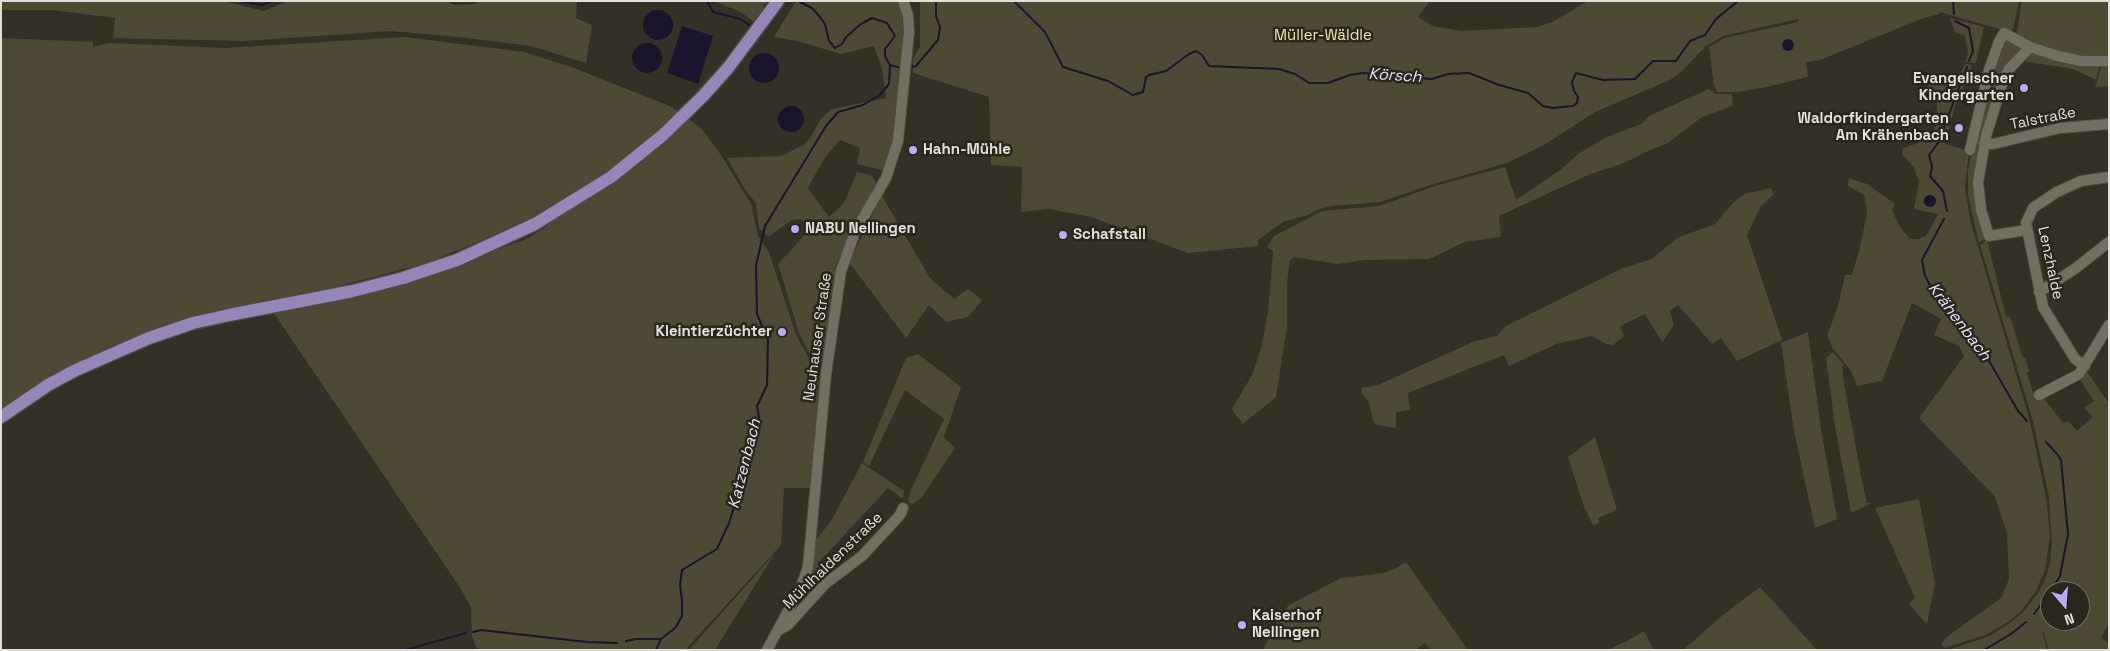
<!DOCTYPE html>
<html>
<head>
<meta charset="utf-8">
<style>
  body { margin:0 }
  #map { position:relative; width:2110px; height:651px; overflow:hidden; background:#333125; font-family:"Space Grotesk",sans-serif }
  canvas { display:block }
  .frame { position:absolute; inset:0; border:2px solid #e0dfd8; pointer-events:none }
  .north { position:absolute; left:2040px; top:581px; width:50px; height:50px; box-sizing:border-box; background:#29271c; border:1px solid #727167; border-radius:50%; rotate:162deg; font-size:14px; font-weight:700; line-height:20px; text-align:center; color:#e0dfd8 }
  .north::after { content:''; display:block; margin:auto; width:18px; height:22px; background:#bbaaf6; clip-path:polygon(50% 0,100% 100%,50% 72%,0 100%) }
</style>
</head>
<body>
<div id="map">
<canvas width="2110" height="651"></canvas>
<div class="frame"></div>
<div class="north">N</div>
</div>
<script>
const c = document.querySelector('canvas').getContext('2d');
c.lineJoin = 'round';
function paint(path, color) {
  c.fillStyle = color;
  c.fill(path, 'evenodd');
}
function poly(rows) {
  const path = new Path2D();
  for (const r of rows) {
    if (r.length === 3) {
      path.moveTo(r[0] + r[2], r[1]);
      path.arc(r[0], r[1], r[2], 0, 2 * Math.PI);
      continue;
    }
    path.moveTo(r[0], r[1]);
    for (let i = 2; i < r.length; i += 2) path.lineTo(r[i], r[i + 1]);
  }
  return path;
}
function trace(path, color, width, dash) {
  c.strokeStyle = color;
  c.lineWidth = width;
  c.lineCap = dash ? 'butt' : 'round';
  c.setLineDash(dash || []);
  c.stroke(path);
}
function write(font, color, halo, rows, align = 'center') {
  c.font = font + ' "Space Grotesk",sans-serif';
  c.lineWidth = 5;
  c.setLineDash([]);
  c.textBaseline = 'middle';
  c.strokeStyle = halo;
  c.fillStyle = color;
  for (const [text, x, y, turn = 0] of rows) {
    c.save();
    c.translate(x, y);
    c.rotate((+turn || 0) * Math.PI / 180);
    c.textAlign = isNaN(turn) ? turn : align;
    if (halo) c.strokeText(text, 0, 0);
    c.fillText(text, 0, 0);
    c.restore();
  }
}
const green = poly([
  [1,1,223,1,264,11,289,1,446,1,455,5,475,4,479,1,577,1,576,18,592,25,586,63,531,46,459,37,391,31,244,41,113,38,115,18,52,10,1,10],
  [713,1,769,1,764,5,759,22,753,21,741,12],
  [796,1,897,1,902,12,904,39,892,143,883,170,857,164,860,148,840,140,824,159,808,188,829,217,844,203,857,172,871,175,876,183,836,265,822,363,814,363,798,330,778,264,803,237,807,226,800,219,792,220,768,237,759,228,756,203,746,191,727,158,781,156,805,144,812,135,821,118,832,109,886,98,882,69,874,46,841,54,797,41,774,37],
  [918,1,1430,1,1418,17,1433,26,1461,31,1537,27,1552,22,1588,1,2019,1,2013,29,2010,32,1940,12,1939,14,1921,19,1820,60,1806,62,1808,77,1762,88,1737,92,1718,92,1714,86,1709,47,1725,38,1798,22,1798,19,1723,36,1706,46,1682,71,1670,80,1595,112,1544,145,1507,163,1427,186,1380,202,1333,206,1318,209,1308,215,1283,222,1258,240,1258,246,1188,253,1091,217,1049,209,1021,212,1022,167,991,165,989,97,913,73,913,59,920,47,920,3],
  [2022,1,2109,1,2109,59,2059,54,2017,36,2017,31],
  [1950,18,1984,27,1976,63,1965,62,1968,54,1965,35,1955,33],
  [405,37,524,52,574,68,672,107,701,128,721,155,751,204,758,236,769,252,796,335,819,376,812,488,784,488,781,545,685,650,481,650,476,647,472,636,471,608,461,589,273,312,411,280,524,240,548,226,522,223,430,262,328,289,237,307,144,333,75,365,1,408,1,38,93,42,93,47,109,43,225,48],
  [2004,39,2023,47,2008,66,1978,165,1986,238,1979,243,1968,196,1968,170,1988,77],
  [2029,51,2100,65,2096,80,2073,69,2023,61],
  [2109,63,2109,86,2095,87,2102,65],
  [1965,64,1972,65,1970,72,1954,109,1945,144,1969,151,1965,186,1970,220,2030,421,2046,498,2050,535,2045,570,2036,591,2022,610,2008,622,1985,635,1944,648,1941,643,1952,633,2001,598,2009,579,2007,533,1995,497,1919,418,1964,356,1959,346,1934,335,1941,319,1912,303,1882,381,1857,386,1851,371,1832,347,1827,336,1838,306,1845,275,1852,275,1860,247,1867,213,1864,195,1848,186,1849,178,1867,184,1895,204,1892,210,1900,227,1910,239,1918,239,1926,236,1938,214,1914,209,1919,181,1914,168,1902,154,1903,148,1918,143,1932,134,1937,124,1937,98,1927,86,1931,76,1941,80,1958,78],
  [1709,89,1716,94,1732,94,1733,106,1702,117,1668,143,1646,152,1624,163,1588,175,1499,216,1501,237,1465,242,1429,259,1364,260,1338,264,1295,257,1290,260,1287,283,1287,327,1276,397,1243,424,1234,413,1232,409,1252,375,1261,348,1268,312,1273,251,1267,247,1274,236,1322,211,1379,206,1435,186,1505,167,1516,200,1560,170,1578,154,1606,137,1642,124,1649,116],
  [1771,188,1774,194,1761,206,1747,235,1782,340,1737,361,1721,338,1712,344,1678,305,1670,311,1674,325,1662,342,1645,314,1620,326,1624,336,1613,345,1606,344,1592,336,1556,344,1509,366,1504,355,1408,393,1410,410,1396,412,1396,428,1376,425,1373,421,1369,402,1362,394,1362,388,1378,385,1475,341,1497,336,1506,326,1623,268,1652,259,1677,238,1715,224,1733,203,1744,194],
  [882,196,930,278,954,299,968,289,982,300,968,317,946,322,929,305,906,338,849,262],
  [1987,240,2006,317,2010,316,2022,356,2026,359,2029,371,2027,373,2035,399,2042,396,2063,423,2068,421,2077,431,2093,417,2084,408,2094,401,2078,377,2086,370,2109,404,2109,623,2101,638,2109,643,2109,650,2049,650,2043,631,2042,632,2047,650,1948,650,1990,636,2010,623,2024,611,2038,593,2045,580,2050,564,2052,543,2049,497,2033,421,1980,245],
  [2050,591,2080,591,2080,621,2050,621],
  [1808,332,1821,429,1837,519,1815,528,1794,431,1781,343],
  [1833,352,1844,365,1842,366,1843,377,1862,481,1867,503,1872,503,1851,513,1835,426,1826,358],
  [918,354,961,387,944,437,955,448,922,497,912,505,908,501,910,492,944,419,905,390,869,466,863,462,906,358],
  [1595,437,1617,510,1598,518,1599,523,1593,525,1584,507,1568,457],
  [862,463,904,491,903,499,888,488,818,563,827,578,804,600,800,598,815,541,831,521],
  [1919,499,1935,583,1927,624,1909,604,1915,598,1875,508],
  [775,553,715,650,689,650],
  [1406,562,1468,650,1430,650,1425,643,1415,650,1263,650,1279,617,1289,605,1341,578,1384,573,1396,568],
  [1760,587,1817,650,1683,650,1724,614],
  [1644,631,1654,650,1607,650,1627,641]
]);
const water = poly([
  [658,25,15],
  [682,26,713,36,698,84,667,73],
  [1788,45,6],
  [647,58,15],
  [764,68,15],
  [791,119,13],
  [1930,201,6]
]);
const stream = poly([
  [239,1,262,5,272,1],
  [707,1,713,12,740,19,752,27],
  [798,1,812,8,820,17,825,24,829,41,835,48,842,44,846,37,861,24,872,18,887,23,895,36,885,49,885,56,890,65,901,68],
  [1014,1,1045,32,1063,67,1108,81,1133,95,1143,92,1146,77,1149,75,1166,71,1189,54,1196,51,1202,55,1209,66,1279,69,1295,74,1309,83,1328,83,1350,75,1363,73,1432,79,1448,74,1469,73,1499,85,1528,93,1543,106,1553,108,1573,106,1577,103,1578,97,1574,91,1572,82,1576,73,1603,80,1635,79,1653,61,1676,61,1690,41,1705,35,1716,19,1738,1],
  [1953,1,1954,14],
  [1955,21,1969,28,1973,51,1969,61],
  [908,68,916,66,938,40,940,27,936,16,936,1],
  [1947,211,1943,191,1930,176,1932,167,1929,155,1938,143,1967,67],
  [1944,219,1922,260,1925,276,1937,298,1985,354,2018,411,2027,421],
  [2046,442,2057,454,2061,460,2068,534,2060,576,2051,591],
  [2034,614,2050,592],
  [473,632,481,630,587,642,617,643],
  [626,641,636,639,661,639],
  [405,650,466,633],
  [656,650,661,639,676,627,682,616,682,600,680,585,682,570,717,549,729,523,740,487,741,467,754,439,759,418,757,406,767,385,768,340,757,314,756,266,765,226,826,126,838,112,863,105,880,95,889,84,890,65],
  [1984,650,2011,634,2026,622]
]);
const minor = poly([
  [1984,144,1993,144,2060,128,2109,124],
  [1970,150,1989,70,1999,42,2004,33,2030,47,2054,55,2081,61,2109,61],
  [2027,230,1989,236,1981,210,1978,182,1986,136,2003,81,2009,69,2030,47],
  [2039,292,2076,268,2109,242],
  [2085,366,2075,359,2043,307,2026,223,2033,208,2057,192,2081,181,2109,177],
  [2039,395,2079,374,2109,325],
  [779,630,788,625,825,584,862,556,900,515,903,508],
  [767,650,801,587,808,567,826,374,841,271,855,232,886,178,898,141,909,32,908,15,903,1]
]);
const major = poly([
  [1,417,48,385,76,370,149,338,193,323,229,315,353,291,403,278,457,260,535,224,611,177,663,135,703,96,728,68,778,1]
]);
const markers = [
  [2024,88,5,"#bbaaf6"],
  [1959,128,5,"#bbaaf6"],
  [913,150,5,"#bbaaf6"],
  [795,229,5,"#bbaaf6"],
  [1063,235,5,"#bbaaf6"],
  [782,332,5,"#bbaaf6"],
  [1242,625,5,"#bbaaf6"]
];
const parkNames = [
  ["Müller-Wäldle",1323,36]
];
const poiNames = [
  ["Evangelischer",2014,79,"right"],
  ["Kindergarten",2014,96,"right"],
  ["Waldorfkindergarten",1949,119,"right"],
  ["Am Krähenbach",1949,136,"right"],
  ["Hahn-Mühle",923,150],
  ["NABU Nellingen",805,229],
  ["Schafstall",1073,235],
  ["Kleintierzüchter",772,332,"right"],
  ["Kaiserhof",1252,616],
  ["Nellingen",1252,633]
];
const streetNames = [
  ["Talstraße",2043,119,-11],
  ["Lenzhalde",2050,263,78],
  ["Neuhauser Straße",818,337,-82],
  ["Mühlhaldenstraße",833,561,-44]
];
const waterNames = [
  ["Körsch",1395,76,4],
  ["Krähenbach",1959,322,53],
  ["Katzenbach",745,464,-76]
];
paint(green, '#4d4935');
paint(water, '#1a142c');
trace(stream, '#1a142c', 2);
trace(minor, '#4e4c43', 12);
trace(major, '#4e4c43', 15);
trace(minor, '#726f62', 10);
trace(major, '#9586b7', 12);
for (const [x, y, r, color] of markers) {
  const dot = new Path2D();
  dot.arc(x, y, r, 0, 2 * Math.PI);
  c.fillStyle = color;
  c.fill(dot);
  trace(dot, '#29271c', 2);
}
write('15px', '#f1e5ab', '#29271c', parkNames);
write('bold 15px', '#e0dfd8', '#29271c', poiNames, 'left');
write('15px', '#e0dfd8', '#29271c', streetNames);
write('italic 16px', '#e5e1f7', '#29271c', waterNames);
</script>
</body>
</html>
